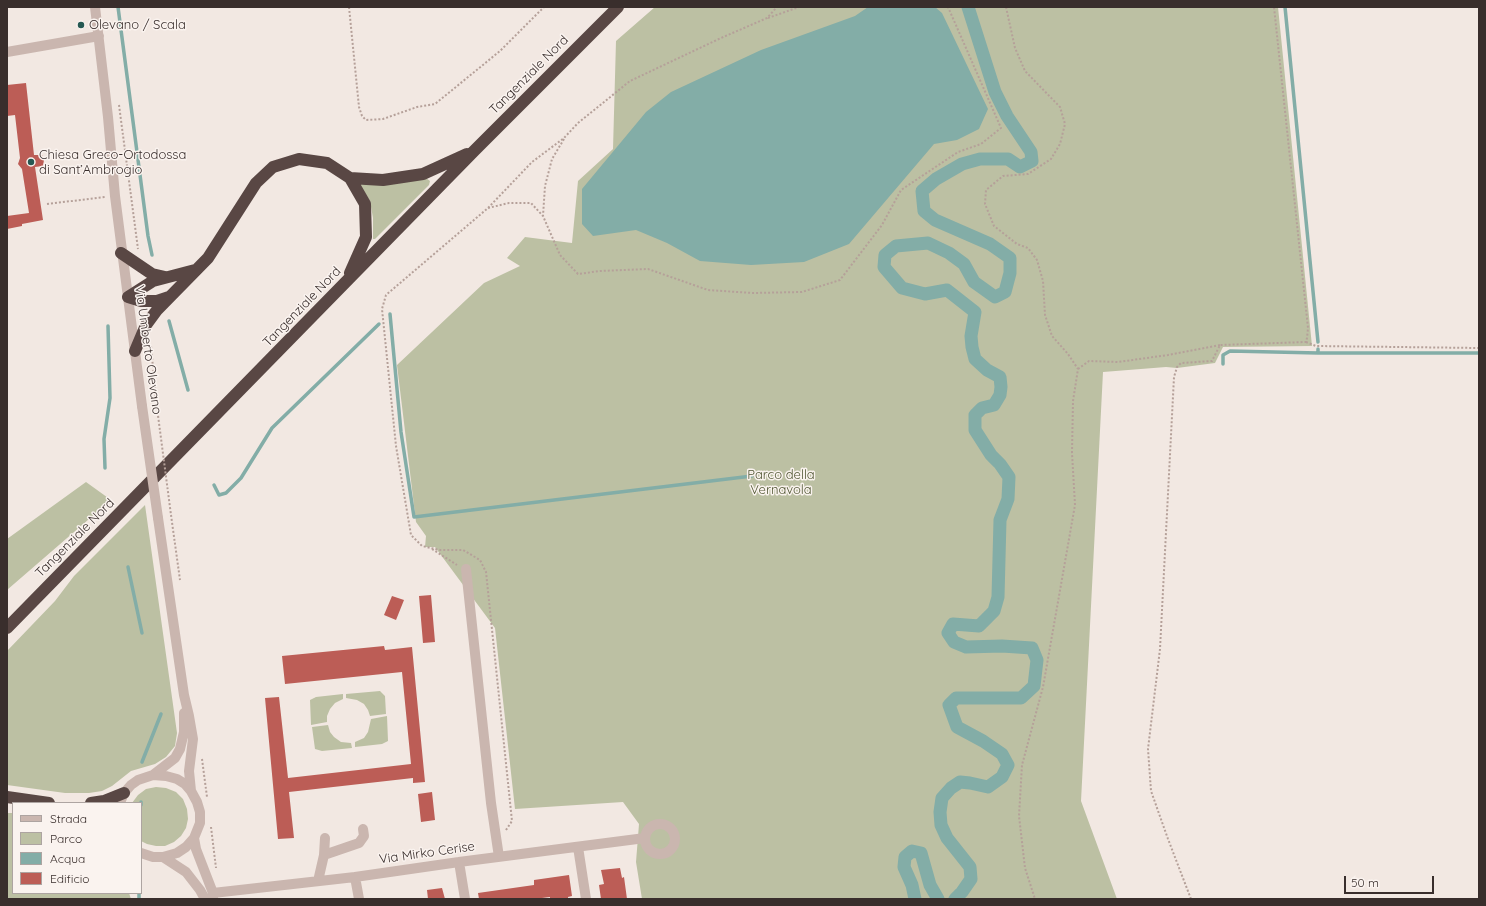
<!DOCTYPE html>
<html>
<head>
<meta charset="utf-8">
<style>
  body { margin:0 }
  #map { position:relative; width:1486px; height:906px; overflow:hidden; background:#f2e8e2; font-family:Quicksand,sans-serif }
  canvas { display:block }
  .frame { position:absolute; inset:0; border:8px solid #392e2c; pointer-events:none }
  .legend { position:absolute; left:12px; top:802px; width:130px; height:92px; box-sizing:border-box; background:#faf3ef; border:1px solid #ada4a1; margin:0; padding:5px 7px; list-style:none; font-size:12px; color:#392e2c }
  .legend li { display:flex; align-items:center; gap:8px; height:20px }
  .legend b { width:20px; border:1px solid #ada4a1 }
  .scale { position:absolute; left:1344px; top:876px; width:90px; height:18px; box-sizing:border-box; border:2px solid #392e2c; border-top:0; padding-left:5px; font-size:12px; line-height:14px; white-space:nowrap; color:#392e2c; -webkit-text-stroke:3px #faf3ef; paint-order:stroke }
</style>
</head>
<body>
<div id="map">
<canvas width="1486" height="906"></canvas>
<div class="frame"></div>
<ul class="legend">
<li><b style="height:5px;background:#cab6af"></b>Strada</li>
<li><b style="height:11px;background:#bcc0a3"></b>Parco</li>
<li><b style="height:11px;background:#83ada7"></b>Acqua</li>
<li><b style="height:11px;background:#bc5d56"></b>Edificio</li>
</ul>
<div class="scale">50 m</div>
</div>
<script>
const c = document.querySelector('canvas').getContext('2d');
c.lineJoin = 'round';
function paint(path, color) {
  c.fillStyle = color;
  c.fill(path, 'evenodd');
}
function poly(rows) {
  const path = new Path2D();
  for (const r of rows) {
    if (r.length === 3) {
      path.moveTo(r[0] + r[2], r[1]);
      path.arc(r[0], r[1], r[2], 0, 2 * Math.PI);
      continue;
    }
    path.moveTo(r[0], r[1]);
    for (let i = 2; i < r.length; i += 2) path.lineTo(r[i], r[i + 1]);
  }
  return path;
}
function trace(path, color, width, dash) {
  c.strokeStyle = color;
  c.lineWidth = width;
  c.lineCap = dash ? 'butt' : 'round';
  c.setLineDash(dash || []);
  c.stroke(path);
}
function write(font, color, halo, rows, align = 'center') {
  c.font = font + ' Quicksand,sans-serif';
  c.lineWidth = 3;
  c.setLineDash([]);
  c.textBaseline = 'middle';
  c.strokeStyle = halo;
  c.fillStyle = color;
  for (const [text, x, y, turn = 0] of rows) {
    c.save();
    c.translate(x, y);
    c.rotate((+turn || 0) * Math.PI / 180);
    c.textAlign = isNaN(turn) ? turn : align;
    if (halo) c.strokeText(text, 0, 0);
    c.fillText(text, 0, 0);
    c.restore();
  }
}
const green = poly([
  [655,7,1278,7,1312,346,1223,347,1215,363,1177,368,1166,367,1103,372,1081,801,1117,899,642,899,636,862,639,824,623,802,515,809,495,628,435,547,425,547,426,536,416,522,397,365,484,283,520,266,507,258,525,237,572,243,578,181,613,149,616,41],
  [426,178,430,181,429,185,375,239,373,239,373,218,370,201,358,182],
  [86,482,111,500,7,590,7,539],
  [145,505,177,733,175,746,166,757,155,764,131,771,112,786,102,791,89,793,65,793,7,785,7,651,55,601,74,576],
  [380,691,385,696,386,714,370,716,368,710,364,704,357,700,346,698,346,694],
  [343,694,343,699,335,703,330,709,327,716,327,722,311,725,310,700,316,697],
  [387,716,388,741,382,744,355,747,355,742,364,738,368,732,371,719],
  [328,725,330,732,334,737,341,742,351,743,352,748,322,751,315,749,312,727],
  [156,787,166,788,176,792,183,799,187,809,188,819,186,828,181,836,174,842,165,846,156,846,147,844,141,841,141,803,132,803,138,795,146,789],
  [7,813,13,813,13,893,129,893,131,899,7,899]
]);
const water = poly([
  [868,7,935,7,942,13,988,109,979,129,957,140,934,144,849,244,804,262,751,265,700,261,667,243,636,230,593,236,582,224,582,189,646,112,671,92,761,50,855,16]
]);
const stream = poly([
  [118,7,148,236,152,255],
  [1285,7,1318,342],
  [390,314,401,432,414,517,752,476],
  [169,321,188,390],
  [1318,353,1479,353],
  [1223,364,1223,355,1230,351,1318,353,1318,349],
  [105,468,104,439,110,398,108,326],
  [214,485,219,495,226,493,241,478,272,428,379,324],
  [128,567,142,633],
  [142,762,161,714],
  [141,805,141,802],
  [139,899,139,893]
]);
const canal = poly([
  [915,899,912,885,904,867,905,857,912,851,921,853,930,885,938,899],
  [955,899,962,892,971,879,970,867,947,838,941,825,940,812,942,798,951,788,960,782,970,783,988,787,1002,777,1008,765,1002,754,983,741,957,727,949,705,956,698,1021,698,1034,686,1037,660,1032,648,1002,646,966,647,954,642,948,633,953,624,979,626,994,611,998,597,1000,520,1008,499,1009,477,1000,464,991,455,975,430,975,415,982,408,994,405,1000,395,1001,387,1000,377,987,370,975,359,972,347,971,336,975,312,947,290,925,294,902,288,884,267,885,255,896,246,928,243,949,253,964,264,974,282,995,297,1005,292,1010,273,1010,258,990,244,935,220,924,211,922,191,936,179,962,164,980,159,1008,159,1020,167,1032,161,1031,152,1007,116,995,92,968,7]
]);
const building = poly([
  [26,83,34,155,42,155,44,160,43,166,35,167,43,220,22,224,22,226,7,229,7,216,29,213,22,169,18,164,20,158,15,115,7,116,7,85],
  [431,595,435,642,423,643,419,596],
  [392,596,404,600,396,620,384,615],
  [384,646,385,650,412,647,425,782,413,783,413,778,289,792,294,838,278,839,265,698,279,697,288,778,411,764,402,672,285,684,282,656],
  [432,792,435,820,421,822,418,794],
  [620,868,622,878,624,877,627,899,601,899,599,885,604,884,601,870],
  [569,875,572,896,568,897,568,899,550,899,550,897,534,899,479,899,478,893,534,885,534,880],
  [442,888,445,899,428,899,427,890]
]);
const path = poly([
  [349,7,359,107,362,116,366,120,383,119,417,107,435,104,500,51,544,7],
  [1006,7,1015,48,1025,71,1060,107,1065,124,1060,144,1051,159,1028,174,1003,176,986,190,985,204,994,226,1017,244,1028,248,1037,260,1043,281,1045,315,1052,336,1068,354,1078,369,1073,401,1072,453,1075,505,1043,687,1022,765,1019,816,1025,868,1035,899],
  [768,18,799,7],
  [119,105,138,249],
  [564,139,552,159,545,186,543,216,560,255,578,274,600,271,648,269,708,290,752,293,802,292,840,280,882,225,901,190,958,152,981,144,1001,128,948,7],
  [47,204,105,197],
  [488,208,509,203,531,203,543,216],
  [1306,342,1316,346,1479,348],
  [151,346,156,400],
  [1078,369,1089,361,1118,362,1168,355,1220,345],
  [171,515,180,580],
  [432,549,457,565],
  [202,759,207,797],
  [211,827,216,868],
  [506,830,512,821,486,572,480,560,463,550,440,550,422,546,411,535,396,446,382,309,386,295,488,208,532,162,564,138,578,123,630,81,721,38,767,18,777,7],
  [1191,899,1168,839,1151,791,1148,749,1160,649,1174,377,1177,367,1181,363,1212,361,1220,345,1306,342,1307,338,1308,328,1274,7]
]);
const minor = poly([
  [95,7,108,117,115,196,142,406],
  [7,52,99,36],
  [158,518,184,695,189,716,193,739,189,771,191,791],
  [466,569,491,803,499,857],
  [153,775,175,758,180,749,184,732,184,713],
  [120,803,124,793,131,785,138,780,153,775,166,776,177,779,185,784,191,791,197,802,200,812,200,823,194,838,186,847,177,853,163,857,153,857,141,853],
  [660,839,15],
  [194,838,196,849,213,893,213,899],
  [578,847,586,899],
  [324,855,359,843,364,836,363,829],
  [163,857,186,872,200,890,205,899],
  [459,862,465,899],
  [355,877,359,899],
  [318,881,324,855,325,838],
  [213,893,355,877,459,862,645,838]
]);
const highway = poly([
  [121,253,152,274,165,277],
  [350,273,366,237,365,204,350,178],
  [128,297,153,281,195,270],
  [128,297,141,301,157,301,169,297],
  [135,351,146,325,157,310,208,258,256,183,273,167,299,159,327,163,350,178,383,180,423,174,467,154],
  [7,628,474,151,618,7],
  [7,797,49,803],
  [91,803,104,801,124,793]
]);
const pathBridge = poly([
  [156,400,171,515]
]);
const minorBridge = poly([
  [142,406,158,518]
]);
const markers = [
  [81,25,4,"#255852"],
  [31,162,4,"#255852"]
];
const poiNames = [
  ["Olevano / Scala",89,25],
  ["Chiesa Greco-Ortodossa",39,155],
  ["di Sant’Ambrogio",39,170]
];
const streetNames = [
  ["Tangenziale Nord",529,75,-45],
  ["Tangenziale Nord",302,307,-46],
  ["Via Umberto Olevano",148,350,82],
  ["Tangenziale Nord",75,538,-45],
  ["Via Mirko Cerise",427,853,-8]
];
const parkNames = [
  ["Parco della",781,475],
  ["Vernavola",781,490]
];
paint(green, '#bcc0a3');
paint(water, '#83ada7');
trace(stream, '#83ada7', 3.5);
trace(canal, '#83ada7', 13);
paint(building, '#bc5d56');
trace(path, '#b5a099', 2, [2, 2]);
trace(minor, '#cab6af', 10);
trace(highway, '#594744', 12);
trace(pathBridge, '#b5a099', 2, [2, 2]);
trace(minorBridge, '#cab6af', 10);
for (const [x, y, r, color] of markers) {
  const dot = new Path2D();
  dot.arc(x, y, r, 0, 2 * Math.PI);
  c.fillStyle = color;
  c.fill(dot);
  trace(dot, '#faf3ef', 1.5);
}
write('13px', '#392e2c', '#faf3ef', poiNames, 'left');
write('13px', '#392e2c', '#faf3ef', streetNames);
write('13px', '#4f5532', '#faf3ef', parkNames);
</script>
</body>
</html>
